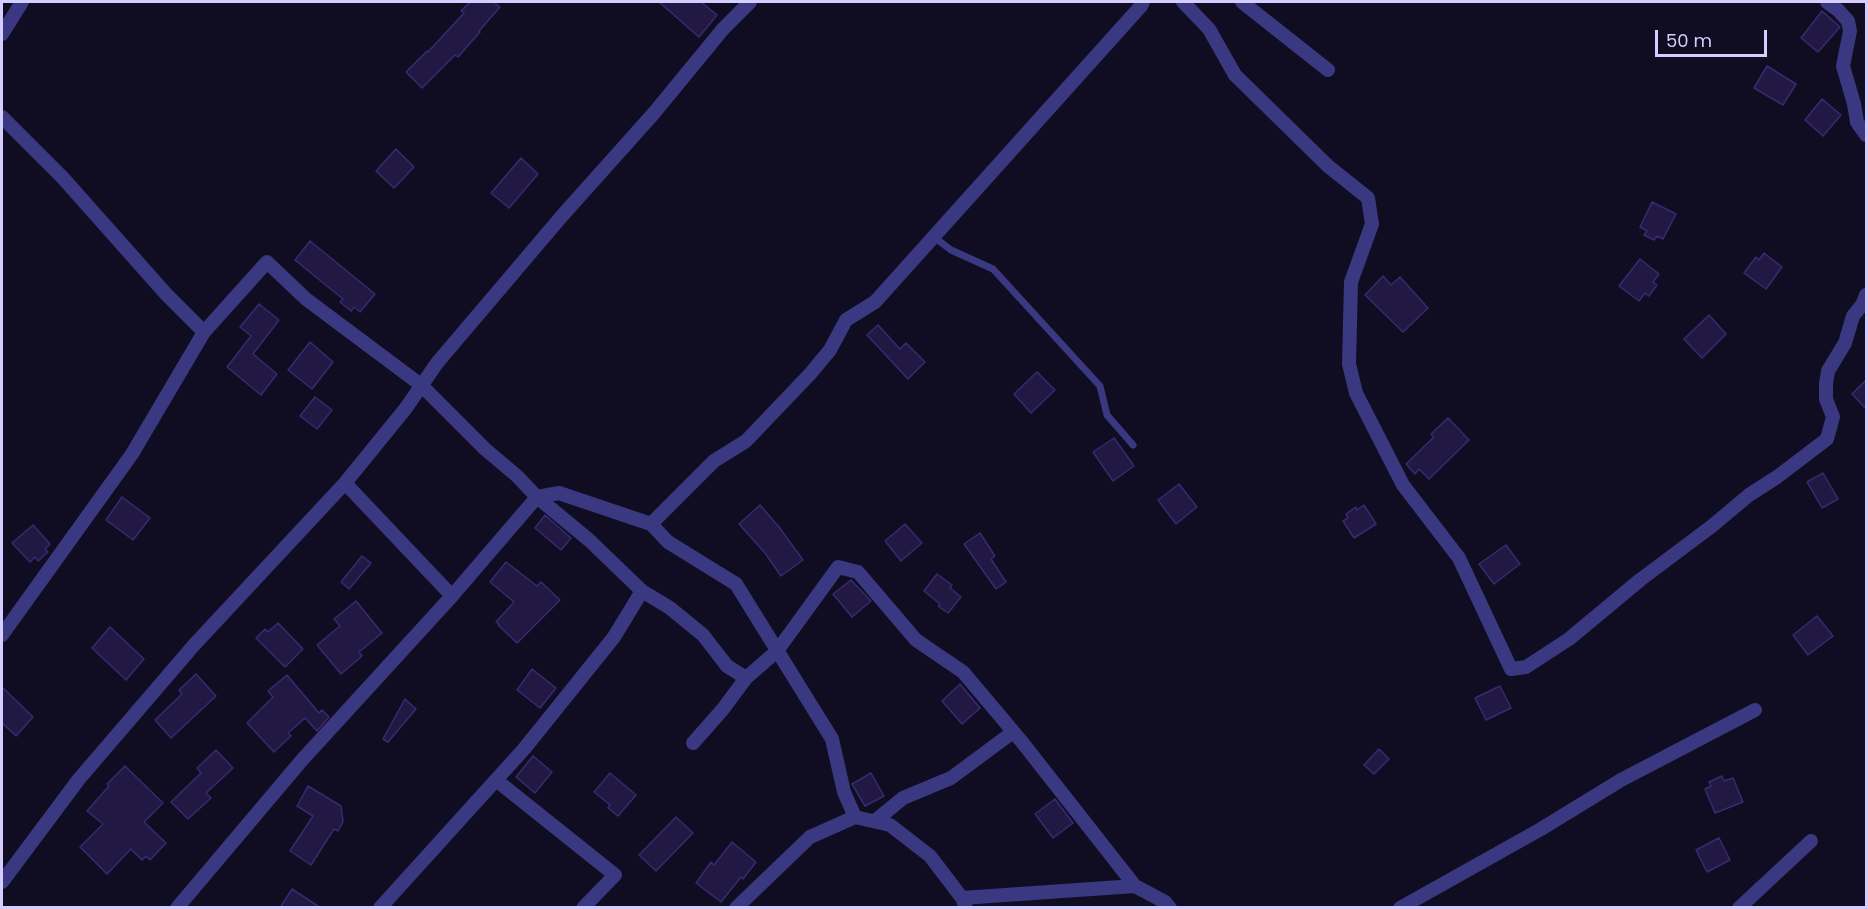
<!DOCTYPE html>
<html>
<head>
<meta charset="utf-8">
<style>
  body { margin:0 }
  #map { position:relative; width:1868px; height:909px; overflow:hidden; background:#100d22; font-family:Poppins,sans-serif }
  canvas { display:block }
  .frame { position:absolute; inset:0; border:3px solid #d3ceff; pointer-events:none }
  .scale { position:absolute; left:1655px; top:30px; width:112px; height:27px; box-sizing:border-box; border:3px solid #d3ceff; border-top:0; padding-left:8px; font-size:18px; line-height:21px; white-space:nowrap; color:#d3ceff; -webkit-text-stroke:4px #100d22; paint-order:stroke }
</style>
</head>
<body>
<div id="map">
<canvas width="1868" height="909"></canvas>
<div class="frame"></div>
<div class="scale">50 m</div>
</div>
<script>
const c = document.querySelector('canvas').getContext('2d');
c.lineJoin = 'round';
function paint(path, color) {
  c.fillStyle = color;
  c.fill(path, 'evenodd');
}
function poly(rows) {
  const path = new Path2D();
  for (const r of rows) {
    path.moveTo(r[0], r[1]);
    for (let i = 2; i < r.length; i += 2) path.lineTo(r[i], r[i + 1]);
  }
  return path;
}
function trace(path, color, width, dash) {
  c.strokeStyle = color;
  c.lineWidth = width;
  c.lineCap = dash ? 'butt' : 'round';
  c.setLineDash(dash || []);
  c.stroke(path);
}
const building = poly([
  [470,2,494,2,500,7,479,31,480,32,458,57,455,55,422,88,406,72,427,51,428,52,464,13,461,11,470,2],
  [659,2,701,2,717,15,699,37,659,2],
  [1822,11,1840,27,1818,52,1801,38,1822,11],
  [1767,66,1796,84,1783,105,1754,88,1767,66],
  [1822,99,1841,115,1823,136,1805,120,1822,99],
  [396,149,414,167,394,188,376,171,396,149],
  [521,158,538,174,509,208,491,193,521,158],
  [1652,202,1676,214,1663,239,1657,236,1654,240,1644,235,1647,231,1640,227,1652,202],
  [310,241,375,294,360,312,354,307,351,311,340,302,343,299,295,260,310,241],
  [1764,253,1782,267,1766,289,1744,273,1756,257,1759,260,1764,253],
  [1640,259,1659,274,1653,282,1657,285,1649,296,1645,293,1639,301,1619,286,1640,259],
  [1383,276,1391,285,1400,277,1428,308,1403,332,1365,295,1383,276],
  [259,304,279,320,253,354,277,374,261,395,227,367,251,336,240,327,259,304],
  [1709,315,1726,334,1702,358,1684,339,1709,315],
  [878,325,900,349,906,343,925,362,908,379,867,335,878,325],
  [310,342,333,362,312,389,288,370,310,342],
  [1037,372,1055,390,1031,413,1014,394,1037,372],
  [1866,380,1866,409,1852,394,1866,380],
  [315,397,332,410,317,429,300,416,315,397],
  [1448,418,1469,440,1429,479,1419,469,1415,474,1406,464,1434,437,1431,434,1448,418],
  [1114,438,1134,466,1113,481,1093,452,1114,438],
  [1823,473,1838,499,1822,508,1807,482,1823,473],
  [1179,484,1197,507,1176,524,1158,500,1179,484],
  [122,497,150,518,133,540,106,520,122,497],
  [760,505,779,527,803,560,781,576,765,553,739,524,760,505],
  [1364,505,1376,524,1354,538,1343,521,1348,518,1346,514,1356,507,1357,510,1364,505],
  [545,515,571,538,561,550,535,528,545,515],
  [905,524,922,543,901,561,885,541,905,524],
  [33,525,50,544,45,549,48,552,38,561,35,557,30,562,12,543,33,525],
  [980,533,995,556,991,559,1006,582,996,589,964,544,980,533],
  [1506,545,1520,564,1494,584,1479,564,1506,545],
  [362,556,371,563,349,589,341,582,362,556],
  [506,562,537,586,541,582,560,600,517,643,498,625,499,624,496,622,514,602,490,582,506,562],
  [937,574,952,585,950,588,961,597,948,613,938,606,940,604,924,591,937,574],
  [851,580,871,601,852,617,833,594,851,580],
  [356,601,382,633,359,652,362,656,341,674,317,645,340,626,334,619,356,601],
  [1817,616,1833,636,1808,655,1793,635,1817,616],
  [278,623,303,649,285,667,256,638,265,629,268,632,278,623],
  [110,627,144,659,126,680,92,648,110,627],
  [532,669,556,688,540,708,517,690,532,669],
  [196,674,216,696,171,738,155,720,182,694,179,690,196,674],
  [287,675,319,713,322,710,329,717,317,731,305,718,288,733,291,736,274,752,247,723,273,697,268,691,287,675],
  [960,684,980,708,962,724,942,701,960,684],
  [1500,686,1511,708,1486,720,1475,698,1500,686],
  [2,687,33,717,16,736,2,723,2,687],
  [405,699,416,709,388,742,383,739,405,699],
  [1379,749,1389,759,1374,774,1364,765,1379,749],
  [216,750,233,768,206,793,211,798,188,819,171,802,201,773,197,768,216,750],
  [533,756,552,772,535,793,516,777,533,756],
  [125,766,163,803,144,822,166,843,150,860,146,856,142,860,131,849,107,874,80,847,103,824,87,811,109,786,107,784,125,766],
  [610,773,636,795,618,816,608,808,610,805,594,792,610,773],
  [871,773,884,796,865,806,852,784,871,773],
  [1722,776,1724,781,1733,778,1743,802,1715,813,1705,789,1711,786,1709,782,1722,776],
  [308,786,341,806,343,822,338,831,334,829,311,865,290,851,313,816,297,806,308,786],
  [1055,799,1073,823,1053,838,1035,814,1055,799],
  [676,817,693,833,656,871,639,855,676,817],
  [1719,838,1730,860,1707,872,1696,850,1719,838],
  [732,842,756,862,743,879,741,877,721,902,696,883,711,862,714,865,732,842],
  [292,889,321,908,280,908,292,889]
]);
const service = poly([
  [934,237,951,250,993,269,1100,386,1107,415,1133,445]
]);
const minor = poly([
  [1183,2,1209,29,1235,75,1328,166,1368,198,1372,224,1351,282,1349,364,1356,393,1403,485,1459,558,1511,669,1526,667,1569,639,1640,580,1712,526,1749,495,1777,477,1827,439,1833,417,1826,399,1826,384,1828,371,1845,343,1853,316,1862,305,1866,295],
  [1242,2,1328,70],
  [1827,2,1838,10,1848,21,1850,31,1843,66,1854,104,1857,122,1866,135],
  [2,34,22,2],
  [2,117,63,178,166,294,204,332,267,262,306,299,421,385,485,449,517,476,537,497,589,540,642,591,670,608,703,635,727,666,746,678],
  [345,483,452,596],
  [651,524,714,461,746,441,810,374,830,350,846,320,875,302,1141,6,1143,2],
  [2,635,132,454,204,332],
  [693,743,723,709,746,678,777,651,838,567,858,572,916,640,963,672,1022,742,1135,886,1165,902,1170,908],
  [496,780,615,875,583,908],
  [875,821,903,798,951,778,1013,732],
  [2,882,79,779,194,645,345,483,406,408,437,363,561,217,654,113,723,29,750,2],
  [962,898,1135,886],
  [177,908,302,760,452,596,537,497,559,493,651,524,668,542,736,584,832,739,844,792,855,817,890,825,930,856,962,898,966,908],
  [380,908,524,749,614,637,642,591],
  [736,908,810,837,855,817],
  [1400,908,1541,829,1621,780,1755,710],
  [1739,908,1811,841]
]);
paint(building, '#211943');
trace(building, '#372b6f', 1.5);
trace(service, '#393881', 7);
trace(minor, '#393881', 14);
</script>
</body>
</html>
